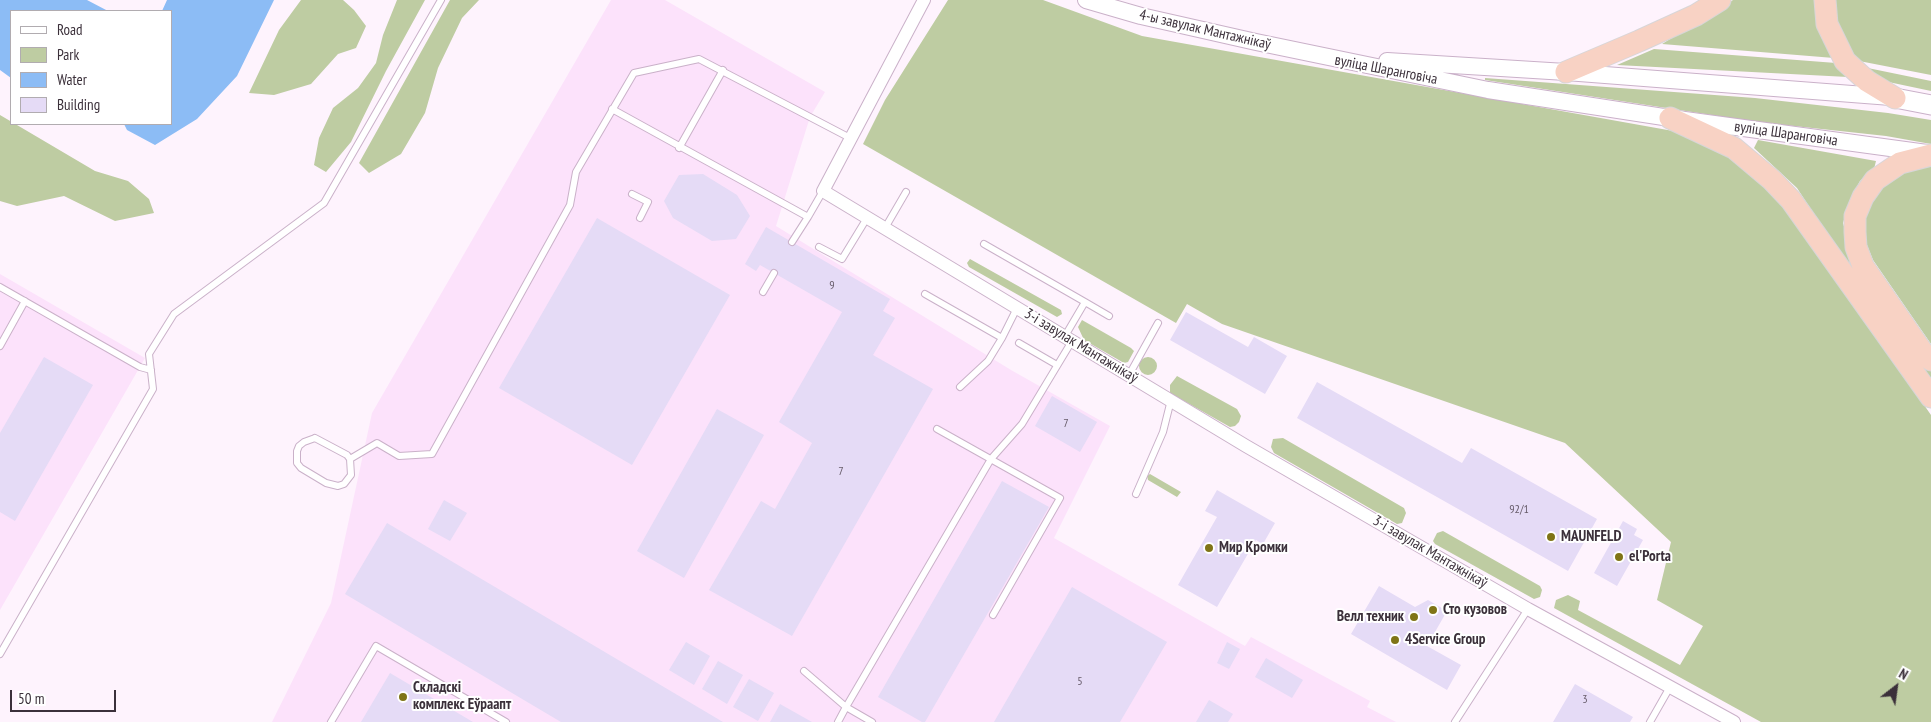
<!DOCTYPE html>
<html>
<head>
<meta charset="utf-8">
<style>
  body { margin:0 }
  #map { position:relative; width:1931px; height:722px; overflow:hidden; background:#fef3fd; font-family:"PT Sans Narrow",sans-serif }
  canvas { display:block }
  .legend { position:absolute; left:10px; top:10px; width:162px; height:115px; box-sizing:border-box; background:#fff; border:1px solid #b1acb0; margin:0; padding:6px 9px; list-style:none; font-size:15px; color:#3b303a }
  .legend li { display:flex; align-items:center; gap:10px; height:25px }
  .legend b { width:25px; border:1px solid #b1acb0 }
  .north { position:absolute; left:1871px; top:662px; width:50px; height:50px; -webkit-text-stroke:4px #fff; paint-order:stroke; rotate:30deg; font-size:14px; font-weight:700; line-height:20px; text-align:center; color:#3b303a }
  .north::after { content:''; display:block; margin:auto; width:18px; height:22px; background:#3b303a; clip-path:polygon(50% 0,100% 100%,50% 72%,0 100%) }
  .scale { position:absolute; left:10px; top:690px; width:106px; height:22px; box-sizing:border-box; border:2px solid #3b303a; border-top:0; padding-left:6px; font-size:15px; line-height:18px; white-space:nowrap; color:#3b303a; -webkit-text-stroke:4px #fff; paint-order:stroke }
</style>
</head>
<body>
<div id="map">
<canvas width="1931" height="722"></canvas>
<ul class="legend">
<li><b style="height:6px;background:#fff"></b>Road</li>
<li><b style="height:14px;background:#becca2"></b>Park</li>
<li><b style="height:14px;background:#8cbcf5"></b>Water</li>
<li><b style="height:14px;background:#e5dbf6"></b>Building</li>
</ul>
<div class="north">N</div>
<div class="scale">50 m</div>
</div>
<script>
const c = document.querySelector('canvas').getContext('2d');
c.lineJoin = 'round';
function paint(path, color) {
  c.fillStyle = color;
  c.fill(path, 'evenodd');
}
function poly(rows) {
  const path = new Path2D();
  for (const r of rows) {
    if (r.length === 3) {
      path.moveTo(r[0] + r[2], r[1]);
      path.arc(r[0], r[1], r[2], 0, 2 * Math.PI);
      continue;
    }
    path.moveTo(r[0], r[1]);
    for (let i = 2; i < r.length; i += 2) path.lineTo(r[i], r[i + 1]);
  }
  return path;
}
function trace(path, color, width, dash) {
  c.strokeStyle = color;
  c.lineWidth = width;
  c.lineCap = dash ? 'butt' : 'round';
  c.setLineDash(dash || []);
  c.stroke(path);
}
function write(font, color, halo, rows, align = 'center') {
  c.font = font + ' "PT Sans Narrow",sans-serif';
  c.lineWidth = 4;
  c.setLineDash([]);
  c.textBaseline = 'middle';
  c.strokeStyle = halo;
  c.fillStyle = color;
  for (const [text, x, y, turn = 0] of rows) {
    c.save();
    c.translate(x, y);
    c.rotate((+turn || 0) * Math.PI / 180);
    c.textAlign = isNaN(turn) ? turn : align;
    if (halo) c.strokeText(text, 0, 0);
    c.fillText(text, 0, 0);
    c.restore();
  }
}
const built = poly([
  [611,0,665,0,825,92,810,117,776,226,1011,370,1110,426,1054,538,1245,646,1251,637,1370,701,1367,707,1396,722,272,722,331,603,372,413],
  [0,274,145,358,0,610]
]);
const green = poly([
  [301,0,343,0,354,10,366,26,356,48,338,54,311,84,274,95,249,93,279,30],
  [397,0,425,0,386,71,351,142,326,172,314,165,319,138,333,108,358,88,376,63,383,35],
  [450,0,479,0,462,18,438,68,425,113,401,154,369,173,359,163],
  [948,0,1043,0,1142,36,1690,134,1724,150,1782,201,1931,415,1931,722,1761,722,1554,608,1556,600,1568,595,1580,601,1578,610,1680,665,1703,626,1657,600,1671,542,1565,443,1222,324,1187,304,1176,323,863,144,885,100],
  [1733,0,1817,0,1834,58,1662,44],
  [1834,0,1931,0,1931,75,1854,60,1838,33],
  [1654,49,1836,63,1848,77,1617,65],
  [1858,66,1931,81,1931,91,1879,80],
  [1485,78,1755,98,1888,113,1931,120,1931,144,1886,136,1757,122,1485,80],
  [0,115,95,171,128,181,149,199,154,213,115,221,64,196,17,206,0,201],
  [1758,140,1876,161,1874,169,1860,181,1850,200,1843,223,1853,259,1931,366,1931,383,1857,280,1797,188,1754,148],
  [1924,165,1931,167,1931,344,1873,260,1865,240,1865,212,1876,191,1895,175],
  [970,259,1061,310,1062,314,1057,317,969,267,967,263],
  [1082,320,1131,348,1134,351,1128,362,1124,363,1084,340,1078,327],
  [1148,366,9],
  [1177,376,1237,409,1241,416,1239,422,1235,426,1230,427,1170,393,1170,385],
  [1283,438,1404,508,1406,513,1402,523,1397,524,1274,453,1271,447,1273,439],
  [1150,474,1181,492,1177,497,1148,480,1147,476],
  [1443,531,1540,586,1542,590,1540,597,1534,599,1435,544,1433,541,1437,533]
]);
const water = poly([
  [0,0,87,0,108,11,11,11,11,78,0,70],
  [167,0,274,0,237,76,197,119,155,145,127,130,124,124,171,124,171,11,162,11]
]);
const building = poly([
  [703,174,737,195,750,216,736,239,712,241,673,218,664,201,679,175],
  [597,218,730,295,632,465,499,388],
  [766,227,890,299,883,311,895,318,873,355,933,389,792,636,709,590,761,501,775,509,812,443,779,422,842,312,760,265,756,271,745,264],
  [1186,312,1248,347,1254,337,1287,356,1265,394,1170,340],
  [44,357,93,385,15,521,0,512,0,433],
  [1317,382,1462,463,1471,448,1597,519,1568,571,1297,418],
  [1052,396,1097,422,1080,452,1035,426],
  [717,409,764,435,684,578,637,551],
  [1002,481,1049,507,925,722,922,722,878,697],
  [1217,490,1275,523,1263,544,1256,540,1217,607,1178,585,1217,517,1205,511],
  [444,500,467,513,450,541,428,529],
  [1623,521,1637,529,1634,535,1643,540,1617,586,1594,573],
  [387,523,723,722,561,722,345,594],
  [1379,586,1415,607,1428,600,1447,611,1427,646,1461,665,1447,690,1351,634],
  [1072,587,1167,642,1120,722,994,722],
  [686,642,710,656,694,685,669,670],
  [1227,642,1240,649,1229,669,1217,663],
  [1266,658,1303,680,1292,698,1255,677],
  [718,661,743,675,727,704,702,689],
  [390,673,473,722,361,722],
  [749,679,774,693,758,721,733,707],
  [1575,684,1633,717,1630,722,1553,722],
  [1209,700,1233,714,1228,722,1196,722],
  [780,704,812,722,770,722]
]);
const service = poly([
  [612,109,808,217,823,191],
  [679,148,723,70],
  [632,194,648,202,640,218],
  [885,228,906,192],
  [792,242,808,217],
  [984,244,1085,302,1065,336],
  [819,247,842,259,867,218],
  [0,287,140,367,151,370],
  [763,292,774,273],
  [925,294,1002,338,988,361,960,387],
  [1085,302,1109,316],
  [1002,338,1017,308],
  [1019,343,1057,365],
  [0,346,25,301],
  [1129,375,1158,323],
  [937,429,1060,498,993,615],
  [315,438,347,455,350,459,351,475,344,484,338,486,326,483,301,468,297,463,297,451,299,446,304,442,315,438],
  [350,459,377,443,399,456,432,454,570,205,576,172,634,73,699,59,852,139],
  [1136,494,1163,432,1171,400],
  [0,654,153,389,149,354,174,314,324,203,441,0],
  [804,671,846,707,838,722],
  [331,722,376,646,506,722],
  [872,722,846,707,991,459,1022,424,1072,341],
  [1455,722,1528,609],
  [1650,722,1670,687]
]);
const minor = poly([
  [924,0,823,191,1246,446,1528,609,1734,722]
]);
const tertiary = poly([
  [1086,0,1141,16,1256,42,1488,90,1670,118,1927,153],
  [1387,61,1566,72,1891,97]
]);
const secondary = poly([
  [1895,98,1931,105]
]);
const trunk = poly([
  [1825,0,1827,24,1845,61,1867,81,1895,98],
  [1566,72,1639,41,1696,15,1720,0],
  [1670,118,1734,148,1772,180,1791,200,1931,397],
  [1931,155,1900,163,1875,180,1863,197,1855,216,1855,232,1856,247,1863,266,1926,357,1931,360]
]);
const markers = [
  [1551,537,5,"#7f7416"],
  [1209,548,5,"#7f7416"],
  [1619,557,5,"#7f7416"],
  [1433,610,5,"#7f7416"],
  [1414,617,5,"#7f7416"],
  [1395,640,5,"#7f7416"],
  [403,697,5,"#7f7416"]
];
const numberNames = [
  ["9",832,286],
  ["7",1066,424],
  ["7",841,472],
  ["92/1",1519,510],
  ["5",1080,682],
  ["3",1585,700]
];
const streetNames = [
  ["4-ы завулак Мантажнікаў",1205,30,13],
  ["вуліца Шаранговіча",1386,70,11],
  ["вуліца Шаранговіча",1786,134,8],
  ["3-і завулак Мантажнікаў",1081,346,31],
  ["3-і завулак Мантажнікаў",1430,552,30]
];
const poiNames = [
  ["MAUNFELD",1561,537],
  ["Мир Кромки",1219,548],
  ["el'Porta",1629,557],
  ["Сто кузовов",1443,610],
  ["Велл техник",1404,617,"right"],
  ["4Service Group",1405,640],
  ["Складскі",413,688],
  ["комплекс Еўраапт",413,705]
];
paint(built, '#fce2fb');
paint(green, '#becca2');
paint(water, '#8cbcf5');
paint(building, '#e5dbf6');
trace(service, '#cab1c9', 8);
trace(minor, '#cab1c9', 14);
trace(tertiary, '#cab1c9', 18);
trace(secondary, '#cab1c9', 21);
trace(trunk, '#d8d6d8', 23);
trace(service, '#fff', 6);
trace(minor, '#fff', 12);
trace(tertiary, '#fff', 16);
trace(secondary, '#fff', 19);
trace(trunk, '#f8d2c4', 21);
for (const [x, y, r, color] of markers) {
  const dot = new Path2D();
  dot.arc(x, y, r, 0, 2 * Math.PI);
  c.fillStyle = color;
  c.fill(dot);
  trace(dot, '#fff', 2);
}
write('12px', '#665b69', null, numberNames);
write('15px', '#3b303a', '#fff', streetNames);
write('bold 15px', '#3b303a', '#fff', poiNames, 'left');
</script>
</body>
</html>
